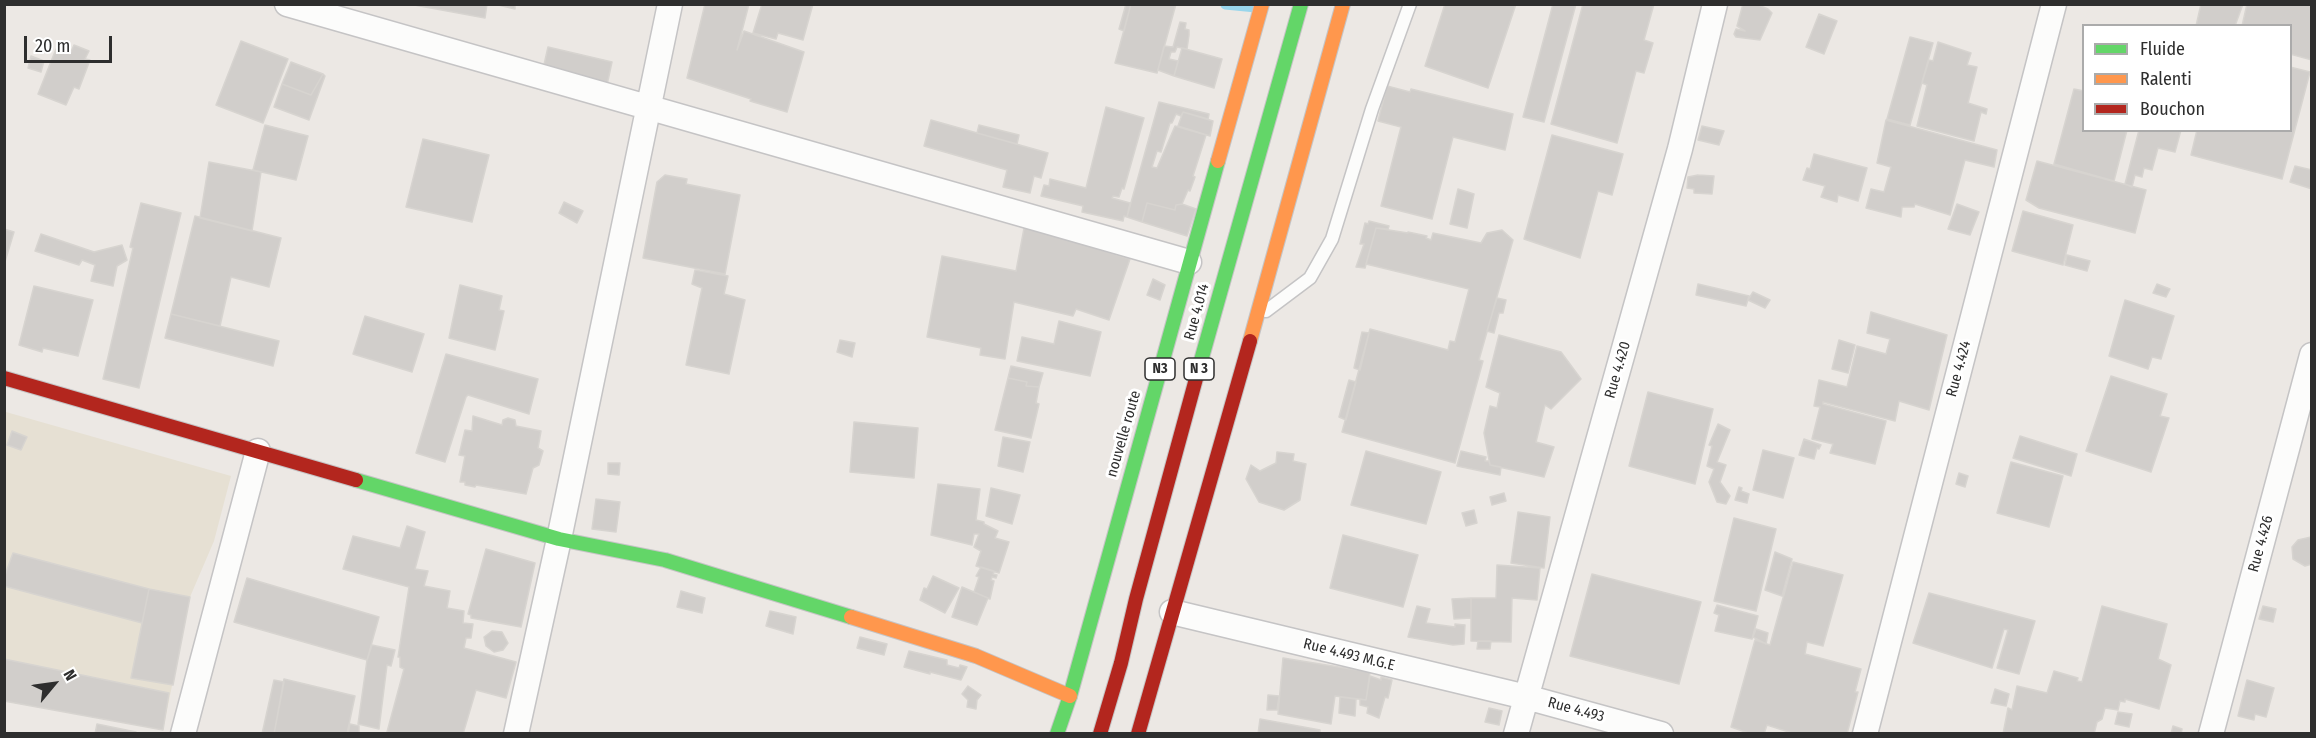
<!DOCTYPE html>
<html>
<head>
<meta charset="utf-8">
<style>
  body { margin:0 }
  #map { position:relative; width:2316px; height:738px; overflow:hidden; background:#ece8e4; font-family:"Fira Sans Condensed",sans-serif }
  canvas { display:block }
  .frame { position:absolute; inset:0; border:6px solid #2e2e2e; pointer-events:none }
  .legend { position:absolute; left:2082px; top:24px; width:210px; height:108px; box-sizing:border-box; background:#fff; border:2px solid #ababab; margin:0; padding:8px 10px; list-style:none; font-size:18px; color:#2e2e2e }
  .legend li { display:flex; align-items:center; gap:12px; height:30px }
  .legend b { width:30px; border:2px solid #ababab }
  .north { position:absolute; left:24px; top:654px; width:60px; height:60px; -webkit-text-stroke:4px #fff; paint-order:stroke; rotate:61deg; font-size:16px; font-weight:700; line-height:24px; text-align:center; color:#2e2e2e }
  .north::after { content:''; display:block; margin:auto; width:21px; height:27px; background:#2e2e2e; clip-path:polygon(50% 0,100% 100%,50% 72%,0 100%) }
  .scale { position:absolute; left:24px; top:36px; width:88px; height:27px; box-sizing:border-box; border:3px solid #2e2e2e; border-top:0; padding-left:8px; font-size:18px; line-height:21px; white-space:nowrap; color:#2e2e2e; -webkit-text-stroke:4px #fff; paint-order:stroke }
</style>
</head>
<body>
<div id="map">
<canvas width="2316" height="738"></canvas>
<div class="frame"></div>
<ul class="legend">
<li><b style="height:8px;background:#63d668"></b>Fluide</li>
<li><b style="height:8px;background:#ff974d"></b>Ralenti</li>
<li><b style="height:8px;background:#b3261e"></b>Bouchon</li>
</ul>
<div class="north">N</div>
<div class="scale">20 m</div>
</div>
<script>
const c = document.querySelector('canvas').getContext('2d');
c.lineJoin = 'round';
function paint(path, color) {
  c.fillStyle = color;
  c.fill(path, 'evenodd');
}
function poly(rows) {
  const path = new Path2D();
  for (const r of rows) {
    path.moveTo(r[0], r[1]);
    for (let i = 2; i < r.length; i += 2) path.lineTo(r[i], r[i + 1]);
  }
  return path;
}
function trace(path, color, width, dash) {
  c.strokeStyle = color;
  c.lineWidth = width;
  c.lineCap = dash ? 'butt' : 'round';
  c.setLineDash(dash || []);
  c.stroke(path);
}
function write(font, color, halo, rows, align = 'center') {
  c.font = font + ' "Fira Sans Condensed",sans-serif';
  c.lineWidth = 6;
  c.setLineDash([]);
  c.textBaseline = 'middle';
  c.strokeStyle = halo;
  c.fillStyle = color;
  for (const [text, x, y, turn = 0] of rows) {
    c.save();
    c.translate(x, y);
    c.rotate((+turn || 0) * Math.PI / 180);
    c.textAlign = isNaN(turn) ? turn : align;
    if (halo) c.strokeText(text, 0, 0);
    c.fillText(text, 0, 0);
    c.restore();
  }
}
const education = poly([
  [6,412,231,476,214,541,190,597,163,730,5,701]
]);
const stream = poly([
  [1225,5,1256,8]
]);
const building = poly([
  [409,4,487,4,485,18,409,4],
  [494,4,515,4,515,9,494,4],
  [705,4,749,4,737,50,744,31,804,52,787,112,750,101,751,99,687,78,705,4],
  [762,4,813,4,803,40,778,33,776,39,753,33,762,4],
  [1126,4,1131,4,1124,31,1119,29,1126,4],
  [1131,4,1176,4,1157,73,1115,63,1131,4],
  [1445,4,1516,4,1488,88,1425,66,1445,4],
  [1553,4,1576,4,1544,122,1523,117,1553,4],
  [1583,4,1654,4,1644,40,1653,43,1644,73,1636,71,1617,143,1551,124,1583,4],
  [1743,4,1756,4,1768,9,1772,13,1760,40,1736,37,1734,34,1736,29,1745,31,1737,26,1743,4],
  [2201,4,2243,4,2235,26,2196,26,2201,4],
  [2247,4,2312,4,2312,60,2290,54,2290,26,2242,26,2247,4],
  [1819,14,1837,21,1824,54,1806,47,1819,14],
  [1180,22,1186,23,1185,29,1189,30,1189,35,1187,49,1177,47,1175,52,1171,52,1169,59,1178,61,1174,76,1158,70,1164,46,1173,47,1180,22],
  [1910,37,1933,43,1910,125,1887,119,1910,37],
  [241,41,288,59,263,123,216,105,241,41],
  [1938,42,1971,53,1967,65,1977,67,1968,103,1987,109,1986,114,1981,112,1974,141,1917,126,1927,85,1922,83,1929,60,1933,61,1938,42],
  [74,45,89,51,85,59,90,60,79,89,74,87,66,105,38,94,56,49,70,54,74,45],
  [548,47,612,62,607,85,543,69,548,47],
  [1182,48,1222,59,1214,88,1174,76,1182,48],
  [31,56,44,61,41,72,28,68,31,56],
  [291,62,323,74,311,95,282,84,291,62],
  [2290,67,2310,72,2282,179,2191,155,2197,130,2290,130,2290,67],
  [323,74,325,76,309,120,274,107,282,84,311,95,323,74],
  [1387,86,1410,92,1411,89,1513,114,1505,150,1453,137,1432,219,1381,206,1401,127,1378,121,1387,86],
  [2074,89,2084,91,2084,130,2127,130,2114,181,2054,164,2074,89],
  [1159,102,1209,114,1208,119,1183,112,1181,116,1176,114,1172,123,1170,123,1161,152,1157,151,1152,167,1157,168,1175,126,1206,135,1193,176,1195,177,1190,191,1188,190,1182,204,1176,205,1175,210,1147,203,1142,222,1127,217,1159,102],
  [1106,107,1144,118,1124,189,1122,188,1119,197,1113,196,1112,198,1130,203,1127,217,1124,216,1123,221,1082,212,1083,206,1041,196,1044,185,1049,186,1050,179,1086,188,1106,107],
  [1183,112,1213,121,1210,136,1178,126,1183,112],
  [931,120,1048,153,1041,178,1034,176,1030,193,1003,187,1007,170,924,146,931,120],
  [1886,120,1997,150,1994,167,1965,160,1950,215,1915,204,1914,207,1902,207,1901,217,1866,208,1871,189,1884,192,1891,167,1877,163,1886,120],
  [265,125,308,136,296,180,253,170,265,125],
  [979,125,1019,135,1017,144,977,133,979,125],
  [1702,126,1724,131,1719,145,1698,140,1702,126],
  [2139,130,2181,130,2175,152,2158,148,2152,170,2144,168,2142,177,2135,175,2132,187,2125,184,2139,130],
  [1552,135,1623,154,1612,195,1598,191,1580,258,1524,239,1552,135],
  [423,139,489,155,472,222,406,207,423,139],
  [1814,154,1867,168,1858,201,1838,195,1837,202,1821,197,1825,186,1803,180,1807,168,1810,169,1814,154],
  [2037,161,2146,190,2135,233,2039,208,2026,200,2037,161],
  [209,162,261,172,252,231,200,218,209,162],
  [2295,166,2312,170,2312,189,2290,182,2295,166],
  [665,175,687,179,686,184,740,195,725,274,643,258,657,182,665,175],
  [1698,175,1714,176,1712,194,1694,193,1694,189,1687,188,1688,177,1698,175],
  [1458,189,1474,194,1467,228,1450,224,1458,189],
  [564,202,583,211,577,223,559,213,564,202],
  [141,203,181,213,139,388,103,379,133,248,130,247,141,203],
  [1147,203,1175,210,1176,205,1182,204,1196,209,1187,236,1142,222,1147,203],
  [1957,204,1979,212,1970,235,1948,229,1957,204],
  [2023,211,2073,225,2063,265,2012,251,2023,211],
  [195,216,281,238,269,287,231,277,220,326,171,314,195,216],
  [1369,221,1389,226,1388,229,1376,228,1365,268,1356,267,1364,244,1360,244,1365,223,1368,224,1369,221],
  [1025,223,1099,243,1098,249,1130,259,1109,320,1076,309,1073,316,1014,302,1005,359,980,355,981,348,927,337,942,256,1016,271,1025,223],
  [1376,228,1408,233,1408,232,1427,236,1426,238,1431,240,1433,233,1481,243,1487,233,1502,230,1513,240,1479,360,1483,361,1455,463,1342,432,1370,329,1448,350,1450,341,1455,342,1469,289,1366,264,1376,228],
  [4,229,14,232,4,265,4,229],
  [41,234,94,252,122,245,127,260,117,266,113,286,91,281,95,265,82,260,79,265,35,251,41,234],
  [2067,255,2090,261,2087,271,2065,265,2067,255],
  [695,270,728,276,724,294,745,300,729,374,686,365,702,288,692,284,695,270],
  [1153,279,1165,285,1160,300,1147,295,1153,279],
  [1698,284,1749,296,1746,306,1696,295,1698,284],
  [2157,284,2170,289,2166,297,2153,293,2157,284],
  [460,285,502,296,499,310,504,311,495,350,449,338,460,285],
  [34,286,93,300,78,356,43,348,42,352,19,345,34,286],
  [1753,292,1770,300,1765,308,1748,300,1753,292],
  [1497,298,1506,300,1503,313,1499,313,1494,333,1487,331,1497,298],
  [2125,300,2174,316,2161,359,2152,357,2148,369,2109,356,2125,300],
  [1871,312,1947,335,1929,410,1899,401,1895,421,1823,402,1823,404,1886,421,1875,464,1830,453,1833,444,1812,439,1820,407,1814,406,1819,380,1847,387,1857,346,1886,354,1890,339,1867,333,1871,312],
  [171,314,279,341,273,366,165,338,171,314],
  [365,316,424,334,412,372,353,354,365,316],
  [1059,321,1101,332,1090,376,1017,361,1022,337,1054,344,1059,321],
  [1362,332,1369,333,1360,370,1354,368,1362,332],
  [1499,335,1561,352,1581,379,1551,409,1545,405,1536,442,1554,447,1544,477,1490,465,1484,433,1490,406,1497,408,1500,393,1486,387,1499,335],
  [840,340,855,343,852,357,837,352,840,340],
  [1839,340,1855,345,1848,373,1832,369,1839,340],
  [446,354,538,379,529,414,468,395,466,397,445,462,416,453,446,354],
  [1011,366,1043,373,1039,387,1026,386,1027,382,1008,378,1011,366],
  [2111,376,2167,394,2160,416,2169,418,2151,472,2086,451,2111,376],
  [1008,378,1027,382,1026,386,1039,387,1036,403,1039,404,1031,438,995,430,1008,378],
  [1349,380,1356,382,1346,420,1339,417,1349,380],
  [1648,392,1713,409,1695,484,1629,466,1648,392],
  [473,416,502,425,503,420,508,418,515,420,516,426,541,431,538,448,543,451,539,465,533,468,526,494,476,485,475,487,465,485,465,482,460,482,465,456,459,455,465,430,472,431,473,416],
  [854,422,918,428,914,478,850,472,854,422],
  [1718,424,1730,430,1717,462,1726,465,1720,482,1730,496,1726,504,1717,502,1709,482,1714,469,1707,466,1712,446,1709,445,1718,424],
  [12,431,27,437,21,450,7,445,12,431],
  [2020,436,2077,454,2071,476,2013,458,2020,436],
  [1003,437,1030,442,1023,472,998,466,1003,437],
  [1804,439,1821,445,1819,449,1817,448,1814,459,1799,455,1804,439],
  [1763,450,1794,458,1783,498,1753,490,1763,450],
  [1366,451,1441,472,1426,524,1351,505,1366,451],
  [1461,451,1486,457,1485,461,1489,461,1490,465,1501,467,1500,475,1457,466,1461,451],
  [1277,452,1294,454,1293,461,1306,464,1300,500,1284,510,1259,502,1246,479,1251,465,1260,471,1276,463,1277,452],
  [2011,462,2063,476,2049,527,1997,513,2011,462],
  [608,463,620,463,619,475,608,474,608,463],
  [1959,473,1968,476,1965,487,1956,484,1959,473],
  [938,484,980,489,976,520,984,522,984,524,998,531,995,538,1009,542,999,573,976,566,981,551,974,547,979,534,974,534,972,545,931,535,938,484],
  [1739,487,1742,488,1741,491,1749,494,1747,503,1735,500,1739,487],
  [991,488,1020,495,1012,524,986,516,991,488],
  [1504,493,1506,501,1492,505,1490,497,1504,493],
  [596,499,620,502,616,532,592,529,596,499],
  [1474,510,1477,523,1466,526,1462,513,1474,510],
  [1518,512,1550,517,1544,568,1511,563,1518,512],
  [1734,518,1776,529,1756,611,1714,601,1734,518],
  [407,526,425,532,415,569,428,571,424,586,450,591,447,608,464,611,463,623,473,624,471,638,466,638,464,648,516,662,506,698,476,690,463,734,394,734,387,732,404,669,400,667,400,657,398,657,409,587,343,569,353,536,400,548,407,526],
  [1343,535,1418,555,1403,607,1330,588,1343,535],
  [2311,537,2312,564,2305,566,2293,559,2292,547,2298,540,2311,537],
  [486,549,535,563,521,627,471,618,471,615,468,614,486,549],
  [1775,552,1792,559,1782,596,1765,590,1775,552],
  [13,553,149,589,142,623,4,586,4,578,13,553],
  [1793,562,1843,575,1823,646,1807,642,1805,654,1861,669,1855,692,1858,692,1847,734,1795,734,1767,725,1764,734,1751,734,1731,727,1755,640,1770,645,1793,562],
  [1497,565,1540,568,1537,600,1512,598,1511,642,1471,641,1471,598,1496,598,1497,565],
  [981,567,994,571,993,574,997,575,996,578,992,577,991,580,994,581,990,599,974,592,979,577,976,576,981,567],
  [1592,574,1701,602,1679,684,1570,656,1592,574],
  [933,576,959,588,945,613,920,600,924,588,927,589,933,576],
  [247,578,379,617,367,660,234,622,247,578],
  [962,587,988,598,977,625,952,617,962,587],
  [149,589,190,597,173,685,131,678,149,589],
  [681,591,705,598,702,613,677,607,681,591],
  [1929,593,2035,621,2019,674,1997,668,2008,630,2004,629,1992,668,1913,643,1929,593],
  [1471,598,1471,618,1454,619,1452,599,1471,598],
  [1717,605,1758,616,1752,639,1715,631,1719,615,1714,613,1717,605],
  [1417,606,1430,609,1426,623,1455,627,1455,624,1465,625,1464,644,1453,645,1408,637,1417,606],
  [2102,606,2167,624,2158,659,2171,665,2159,709,2125,699,2125,702,2120,701,2118,710,2105,708,2102,719,2097,722,2094,734,2003,734,2008,708,2012,710,2017,686,2047,693,2054,671,2078,678,2077,681,2082,682,2102,606],
  [2263,606,2276,609,2273,622,2259,619,2263,606],
  [770,611,796,617,793,634,766,626,770,611],
  [1756,629,1768,633,1766,644,1753,637,1756,629],
  [492,631,502,632,508,643,503,650,494,652,486,646,484,637,492,631],
  [860,637,887,644,884,655,857,648,860,637],
  [1478,641,1491,641,1490,649,1477,649,1478,641],
  [372,645,395,650,391,666,387,665,379,729,358,724,367,660,372,645],
  [909,651,947,660,947,665,959,668,960,665,967,667,961,680,930,672,930,674,904,667,909,651],
  [1283,658,1370,672,1366,700,1335,696,1331,724,1278,714,1283,658],
  [4,659,169,693,163,730,4,701,4,659],
  [1370,676,1381,680,1381,677,1392,680,1388,698,1385,697,1379,718,1367,713,1368,707,1360,705,1360,699,1366,700,1370,676],
  [284,679,355,696,347,734,274,734,284,679],
  [274,680,284,682,274,734,262,734,274,680],
  [2247,680,2274,688,2266,717,2255,714,2254,720,2238,716,2247,680],
  [968,686,981,695,977,700,976,709,967,707,968,700,962,694,968,686],
  [1995,689,2009,694,2006,706,1991,703,1995,689],
  [1268,695,1279,696,1277,710,1267,710,1268,695],
  [1340,697,1356,699,1355,716,1339,713,1340,697],
  [1489,708,1502,711,1499,725,1485,722,1489,708],
  [2118,712,2132,714,2129,727,2115,724,2118,712],
  [1260,719,1320,730,1320,734,1258,734,1260,719],
  [97,724,136,732,136,734,95,734,97,724],
  [350,724,359,726,359,734,348,734,350,724],
  [2173,726,2182,729,2181,734,2171,734,2173,726]
]);
const lane = poly([
  [1266,311,1310,278,1332,239,1372,109,1410,4]
]);
const street = poly([
  [287,4,1189,262],
  [1172,612,1526,697,1661,734],
  [183,734,258,451],
  [516,734,559,539,670,4],
  [1516,734,1680,149,1715,4],
  [1865,734,2054,4],
  [2211,734,2312,355]
]);
const fast = poly([
  [1197,375,1301,4],
  [356,480,559,539,665,560,851,617],
  [1057,734,1070,696,1218,161]
]);
const slow = poly([
  [1218,161,1262,4],
  [1250,341,1343,4],
  [851,617,976,656,1070,696]
]);
const jam = poly([
  [4,378,356,480],
  [1100,734,1121,663,1136,599,1197,375],
  [1138,734,1250,341]
]);
const shields = [
  [1160,369,30],
  [1199,369,30]
];
const shieldNames = [
  ["N3",1160,369],
  ["N 3",1199,369]
];
const streetNames = [
  ["Rue 4.014",1197,312,-75],
  ["Rue 4.424",1959,369,-75],
  ["Rue 4.420",1618,370,-74],
  ["nouvelle route",1124,434,-74],
  ["Rue 4.426",2261,544,-75],
  ["Rue 4.493 M.G.E",1349,655,14],
  ["Rue 4.493",1576,710,15]
];
paint(education, '#e6e0d3');
trace(stream, '#99d6ec', 9);
paint(building, '#d1cecb');
trace(building, '#d7d4d0', 1.5);
trace(lane, '#c5c4c5', 15);
trace(street, '#c5c4c5', 27);
trace(fast, '#c5c4c5', 16);
trace(slow, '#c5c4c5', 16);
trace(jam, '#c5c4c5', 16);
trace(lane, '#fcfcfb', 12);
trace(street, '#fcfcfb', 24);
trace(fast, '#63d668', 14);
trace(slow, '#ff974d', 14);
trace(jam, '#b3261e', 14);
for (const [x, y, w] of shields) {
  const box = new Path2D();
  box.roundRect(x - w / 2, y - 11, w, 22, 4.5);
  c.fillStyle = '#fff';
  c.fill(box);
  trace(box, '#2e2e2e', 1.5);
}
write('bold 14px', '#2e2e2e', null, shieldNames);
write('15px', '#2e2e2e', '#fff', streetNames);
</script>
</body>
</html>
